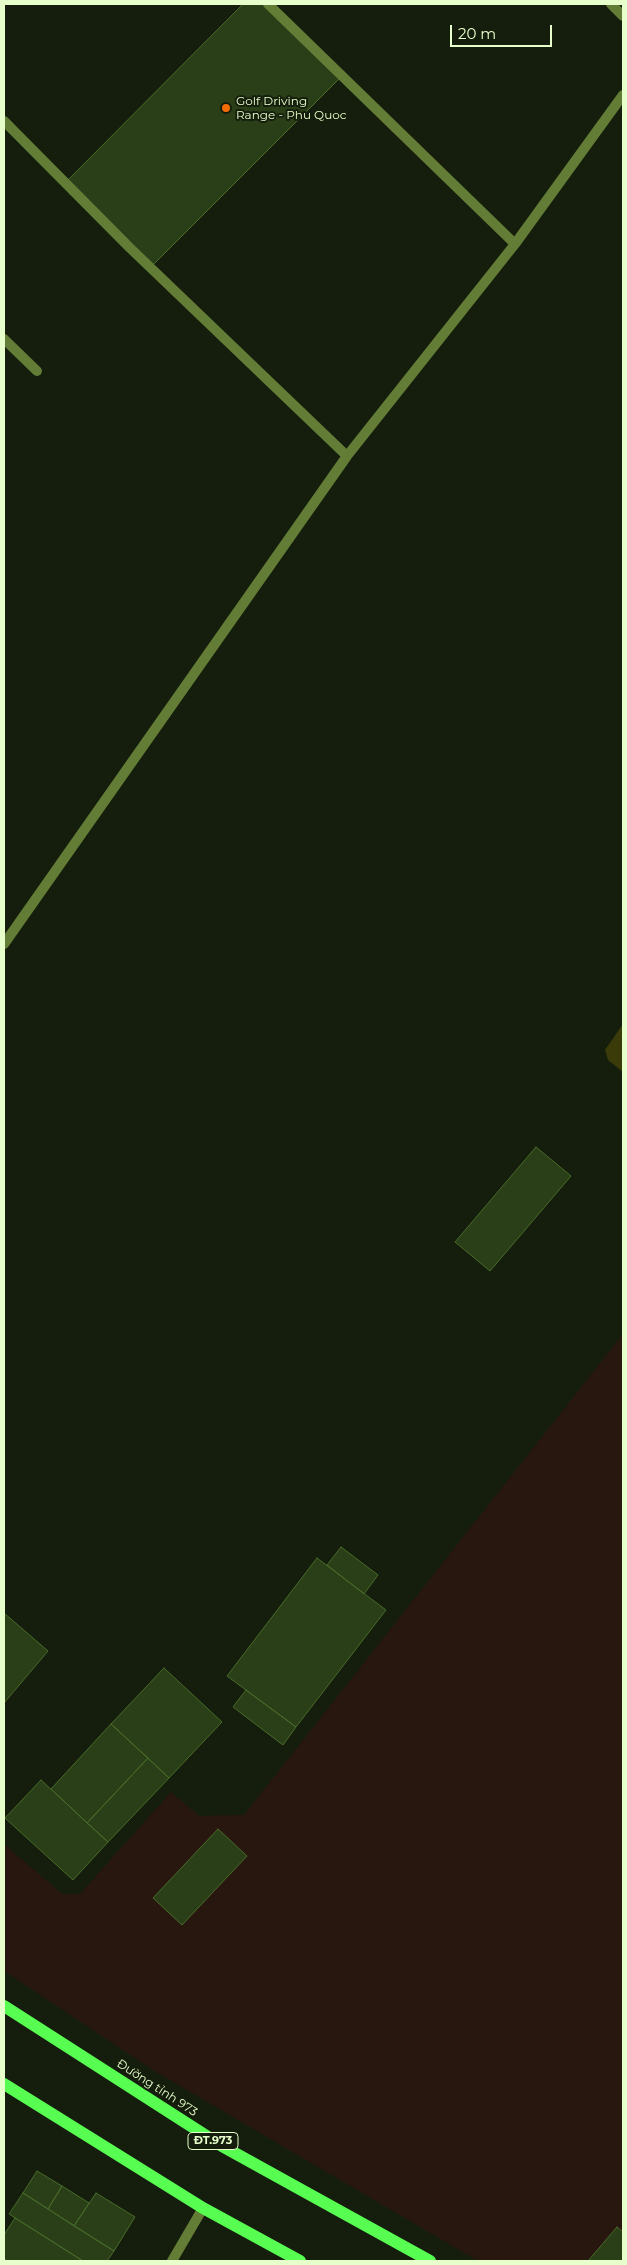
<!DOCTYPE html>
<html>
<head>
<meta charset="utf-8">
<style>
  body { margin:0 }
  #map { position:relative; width:627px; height:2265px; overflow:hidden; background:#151e0c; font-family:Montserrat,sans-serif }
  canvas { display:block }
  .frame { position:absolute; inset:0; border:5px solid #e7ffca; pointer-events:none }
  .scale { position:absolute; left:450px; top:25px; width:102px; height:22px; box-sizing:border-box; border:2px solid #e7ffca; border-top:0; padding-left:6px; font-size:15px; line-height:18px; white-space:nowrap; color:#e7ffca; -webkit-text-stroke:4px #151e0c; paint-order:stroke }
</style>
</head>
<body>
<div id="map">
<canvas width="627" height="2265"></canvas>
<div class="frame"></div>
<div class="scale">20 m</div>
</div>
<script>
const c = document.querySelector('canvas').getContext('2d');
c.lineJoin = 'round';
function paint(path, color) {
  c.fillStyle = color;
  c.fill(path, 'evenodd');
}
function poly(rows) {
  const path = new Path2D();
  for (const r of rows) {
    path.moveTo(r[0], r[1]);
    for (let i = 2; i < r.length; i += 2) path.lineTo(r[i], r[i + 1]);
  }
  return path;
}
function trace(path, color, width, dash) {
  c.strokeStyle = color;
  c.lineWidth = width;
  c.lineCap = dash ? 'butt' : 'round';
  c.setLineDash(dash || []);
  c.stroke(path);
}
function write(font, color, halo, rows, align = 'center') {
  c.font = font + ' Montserrat,sans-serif';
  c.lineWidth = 4;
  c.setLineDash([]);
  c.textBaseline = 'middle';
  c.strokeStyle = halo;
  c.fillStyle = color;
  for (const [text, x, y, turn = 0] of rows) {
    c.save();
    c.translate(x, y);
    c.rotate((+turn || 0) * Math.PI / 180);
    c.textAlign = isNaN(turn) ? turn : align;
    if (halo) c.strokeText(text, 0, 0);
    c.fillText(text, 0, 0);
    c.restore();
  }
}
const green = poly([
  [623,1334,623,2261,478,2261,153,2070,4,1971,4,1844,62,1894,80,1894,171,1792,199,1816,244,1815]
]);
const water = poly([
  [623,1024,623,1072,608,1060,605,1050]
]);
const building = poly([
  [243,4,263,4,339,79,153,265,68,180,243,4],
  [536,1147,571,1176,490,1271,455,1242,536,1147],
  [341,1547,378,1575,364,1594,327,1565,341,1547],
  [317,1558,386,1610,296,1727,227,1676,317,1558],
  [4,1613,48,1651,4,1703,4,1613],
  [164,1668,222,1722,169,1778,111,1724,164,1668],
  [246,1690,296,1727,283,1745,233,1707,246,1690],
  [111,1724,148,1758,87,1823,51,1789,111,1724],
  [148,1758,169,1778,108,1842,87,1823,148,1758],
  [41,1780,108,1842,73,1880,5,1818,41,1780],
  [218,1829,247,1856,182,1925,153,1898,218,1829],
  [37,2171,62,2186,48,2209,23,2193,37,2171],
  [62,2186,89,2203,74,2226,48,2209,62,2186],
  [23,2193,114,2251,107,2261,83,2261,9,2214,23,2193],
  [96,2193,135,2217,114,2251,74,2226,96,2193],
  [15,2218,83,2261,8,2261,4,2259,4,2235,15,2218],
  [617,2227,623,2232,623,2261,588,2261,617,2227]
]);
const street = poly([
  [268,4,515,244],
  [611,4,623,16],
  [4,121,130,248,347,456],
  [4,339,37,371],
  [4,944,347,456,515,244,623,95],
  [172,2261,203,2208]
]);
const primary = poly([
  [4,2006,222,2146,430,2261],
  [4,2084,203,2208,300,2261]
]);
const markers = [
  [226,108,5,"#f46c01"]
];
const shields = [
  [213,2141,50]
];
const shieldNames = [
  ["ĐT.973",213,2141]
];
const poiNames = [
  ["Golf Driving",236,101],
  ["Range - Phu Quoc",236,115]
];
const streetNames = [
  ["Đường tỉnh 973",157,2088,33]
];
paint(green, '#28170f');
paint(water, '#3b3a09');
paint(building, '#2a3f18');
trace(building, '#486b2a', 1);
trace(street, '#637d37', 10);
trace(primary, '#57fe51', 12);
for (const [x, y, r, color] of markers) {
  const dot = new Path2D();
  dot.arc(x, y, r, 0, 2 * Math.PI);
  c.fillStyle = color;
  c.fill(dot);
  trace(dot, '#151e0c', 2);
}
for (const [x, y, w] of shields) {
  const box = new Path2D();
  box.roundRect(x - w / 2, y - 8.5, w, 17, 4);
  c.fillStyle = '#151e0c';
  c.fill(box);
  trace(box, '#e7ffca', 1);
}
write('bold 11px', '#e7ffca', null, shieldNames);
write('12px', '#e7ffca', '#151e0c', poiNames, 'left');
write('12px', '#e7ffca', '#151e0c', streetNames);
</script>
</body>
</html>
